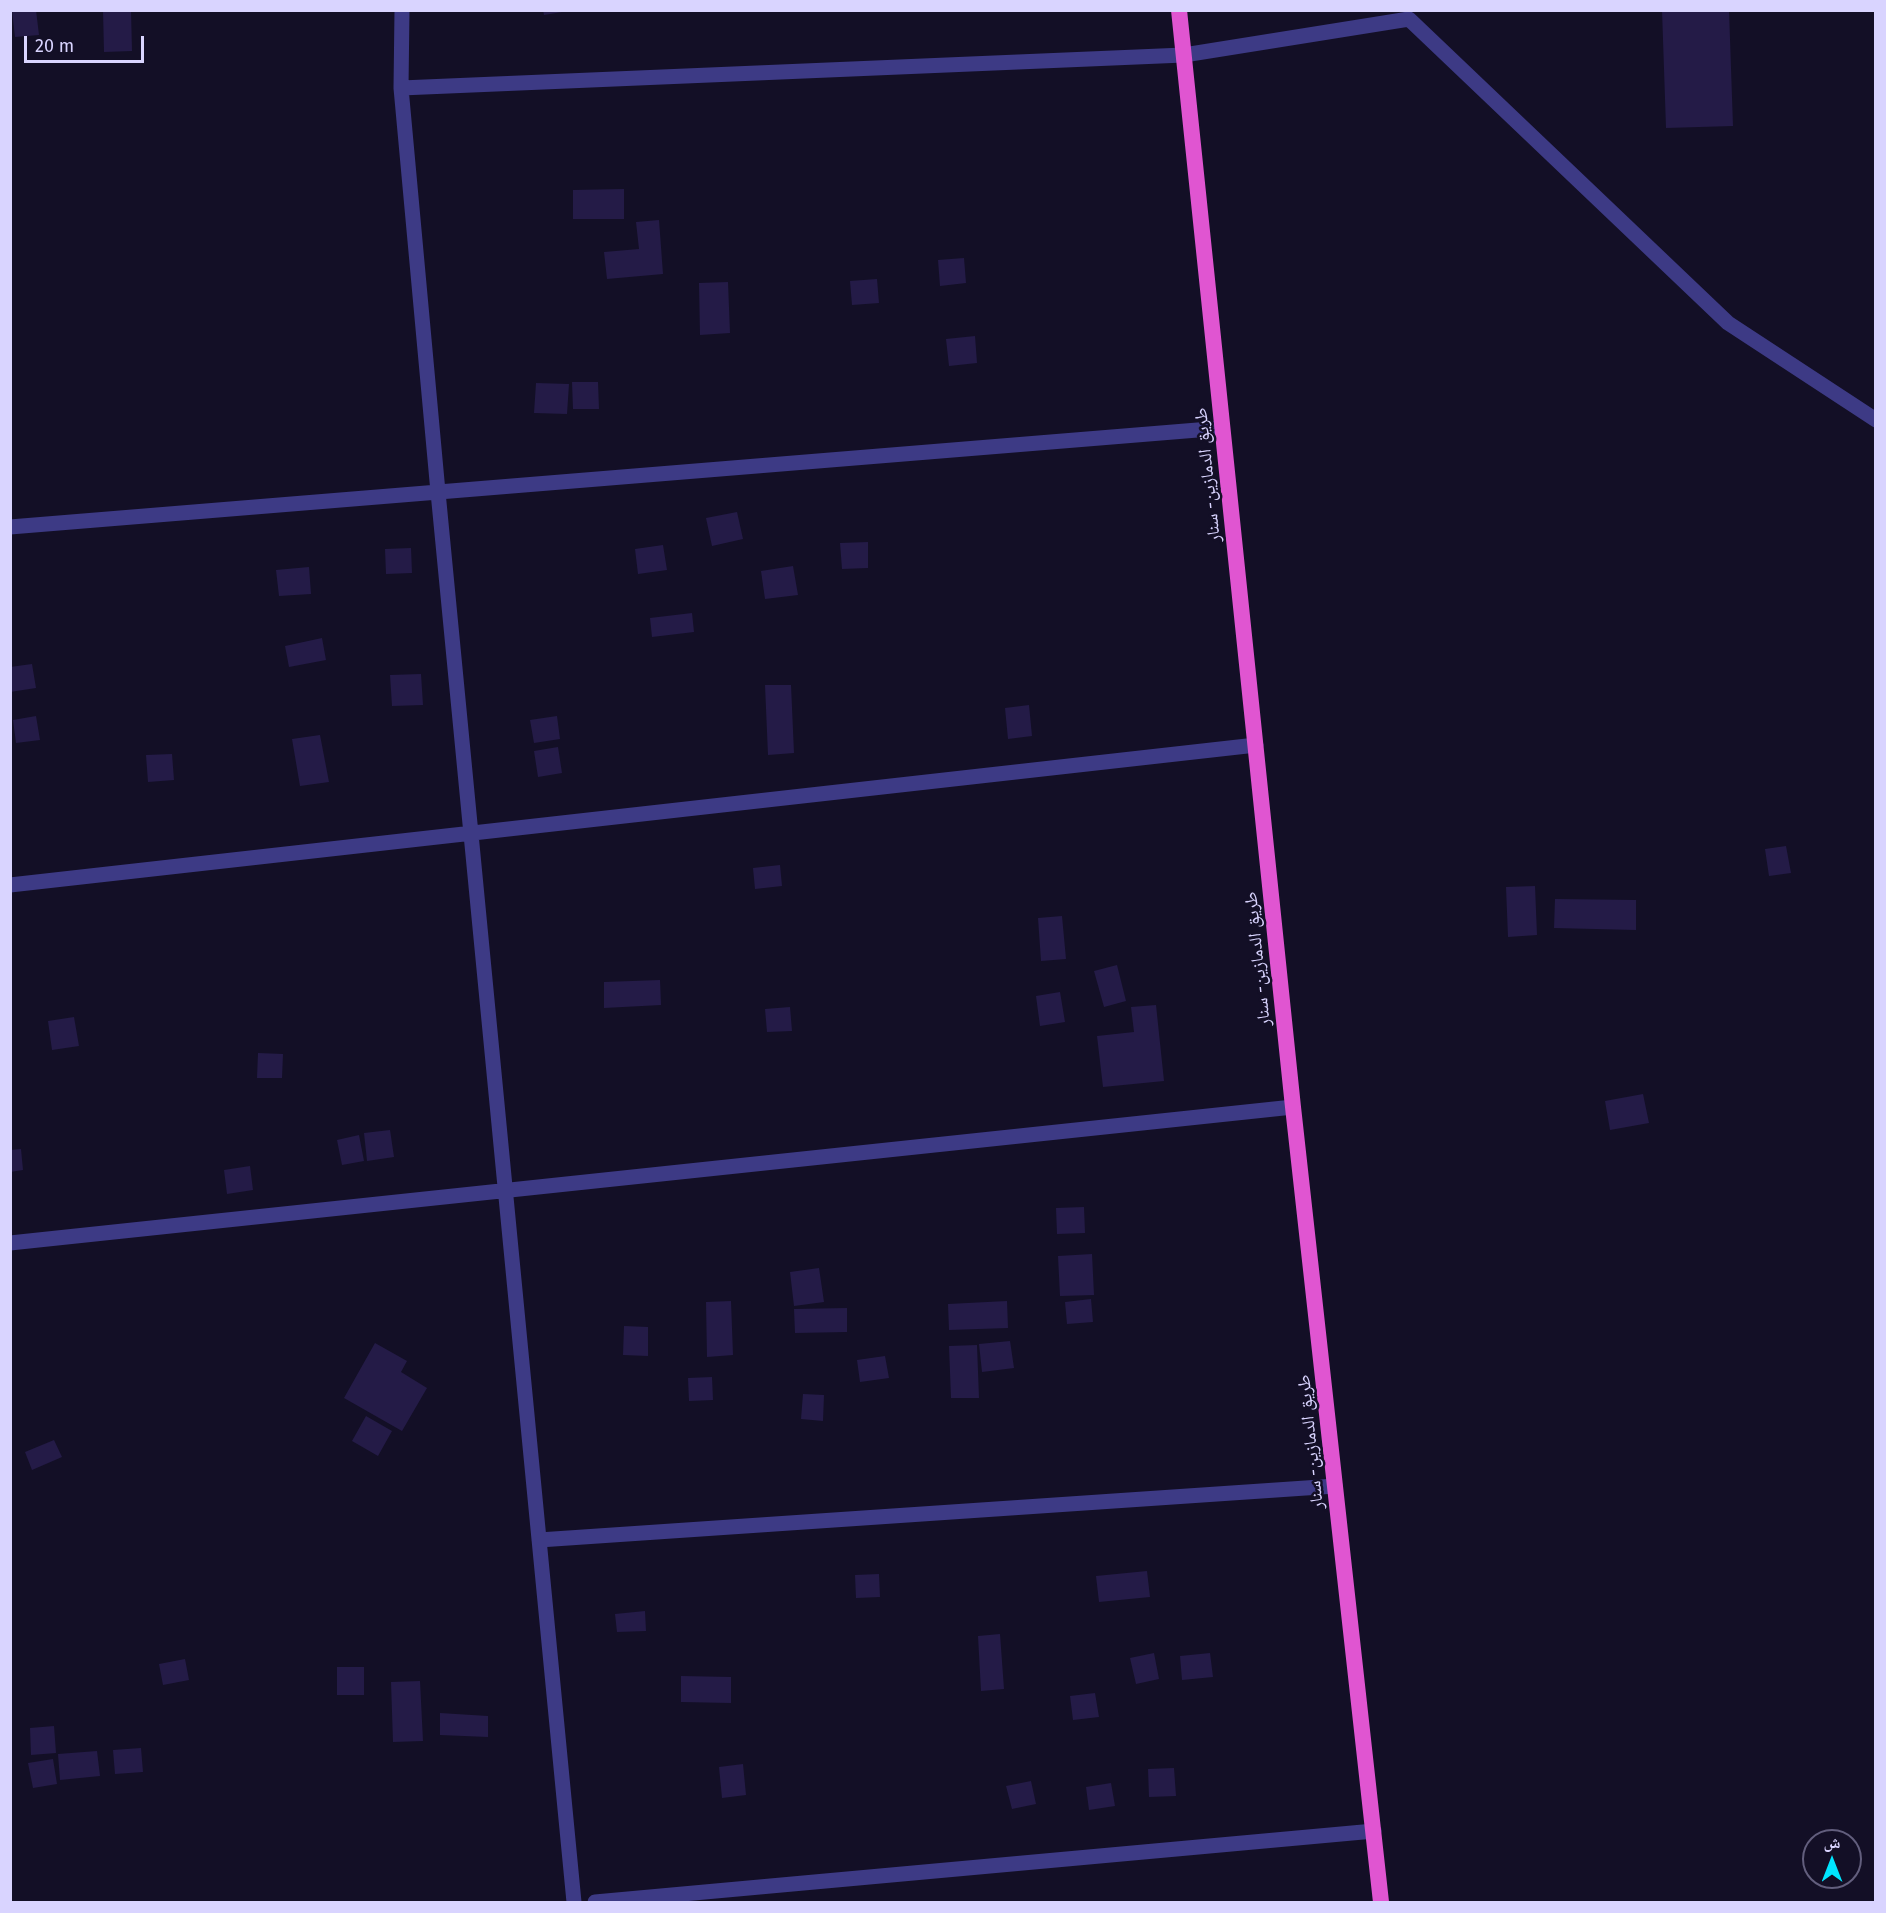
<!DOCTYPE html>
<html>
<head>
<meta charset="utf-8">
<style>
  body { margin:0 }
  #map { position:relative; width:1886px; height:1913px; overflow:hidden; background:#130f26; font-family:"Fira Sans","Noto Naskh Arabic",sans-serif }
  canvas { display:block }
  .frame { position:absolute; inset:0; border:12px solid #d9d4ff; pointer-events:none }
  .north { position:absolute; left:1802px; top:1829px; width:60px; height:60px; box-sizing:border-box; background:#130f26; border:2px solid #625e7d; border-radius:50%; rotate:0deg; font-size:16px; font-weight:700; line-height:24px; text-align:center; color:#d9d4ff }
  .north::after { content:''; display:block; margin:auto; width:21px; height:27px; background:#00e5ff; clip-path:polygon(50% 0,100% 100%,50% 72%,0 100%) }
  .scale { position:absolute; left:24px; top:36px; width:120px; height:27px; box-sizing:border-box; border:3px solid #d9d4ff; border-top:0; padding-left:8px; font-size:18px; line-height:21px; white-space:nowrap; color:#d9d4ff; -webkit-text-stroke:4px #130f26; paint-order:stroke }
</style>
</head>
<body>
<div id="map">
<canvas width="1886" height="1913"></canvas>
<div class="frame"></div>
<div class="north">ش</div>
<div class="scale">20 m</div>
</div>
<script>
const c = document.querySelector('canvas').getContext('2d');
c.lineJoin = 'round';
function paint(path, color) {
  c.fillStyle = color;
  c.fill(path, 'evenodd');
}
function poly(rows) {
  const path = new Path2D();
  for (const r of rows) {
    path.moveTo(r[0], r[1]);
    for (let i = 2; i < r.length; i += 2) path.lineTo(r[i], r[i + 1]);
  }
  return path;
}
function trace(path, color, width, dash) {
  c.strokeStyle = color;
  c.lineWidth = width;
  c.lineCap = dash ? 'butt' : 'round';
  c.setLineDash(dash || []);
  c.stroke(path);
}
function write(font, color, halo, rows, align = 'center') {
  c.font = font + ' "Fira Sans","Noto Naskh Arabic",sans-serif';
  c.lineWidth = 5;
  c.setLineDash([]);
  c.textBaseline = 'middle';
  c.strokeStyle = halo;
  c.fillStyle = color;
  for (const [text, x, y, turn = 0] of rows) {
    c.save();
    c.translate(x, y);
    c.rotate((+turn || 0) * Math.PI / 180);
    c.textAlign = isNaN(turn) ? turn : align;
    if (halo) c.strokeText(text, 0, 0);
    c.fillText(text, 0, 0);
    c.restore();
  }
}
const building = poly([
  [36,10,39,35,15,37,12,11],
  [103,10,131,10,132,51,104,52],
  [543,10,562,10,562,12,544,15],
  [1662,10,1729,10,1733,126,1666,128],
  [624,189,624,219,573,219,573,190],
  [659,220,663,274,607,279,604,252,639,249,636,222],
  [964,258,966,283,940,286,938,260],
  [877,279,879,303,852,305,850,281],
  [728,282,730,333,700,335,699,283],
  [975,336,977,363,949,366,946,339],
  [572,382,598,382,599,409,573,409],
  [536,383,569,384,567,414,534,413],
  [737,512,743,539,712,546,706,518],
  [868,542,868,568,842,569,840,543],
  [663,545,667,570,638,574,635,549],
  [411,548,412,573,386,574,385,549],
  [793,566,798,595,765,599,761,571],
  [309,567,311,594,279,596,276,570],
  [692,613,694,632,652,637,650,618],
  [322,638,326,660,289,667,285,646],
  [32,664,36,688,10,692,10,667],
  [421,674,423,705,392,706,390,675],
  [765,685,791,685,794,753,768,755],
  [1029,705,1032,736,1008,739,1005,708],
  [36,716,40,740,16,743,13,720],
  [557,716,560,739,534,743,530,720],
  [320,735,329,782,300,786,292,739],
  [558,747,562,773,538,777,534,751],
  [172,754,174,780,148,782,146,755],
  [1786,846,1791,873,1769,876,1765,849],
  [780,865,782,886,755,889,753,868],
  [1535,886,1537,935,1508,937,1506,887],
  [1555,899,1636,900,1636,930,1554,928],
  [1062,916,1066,959,1041,961,1038,918],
  [1117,965,1126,1001,1104,1007,1094,971],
  [660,980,661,1005,604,1008,604,982],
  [1060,992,1065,1022,1040,1026,1036,996],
  [1156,1005,1164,1081,1103,1087,1097,1036,1134,1032,1131,1007],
  [790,1007,792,1031,767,1032,765,1009],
  [74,1017,79,1046,52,1050,48,1021],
  [258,1053,283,1054,282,1078,257,1078],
  [1643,1094,1649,1123,1610,1130,1605,1101],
  [390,1130,394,1157,367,1161,364,1133],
  [359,1135,364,1161,342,1165,337,1140],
  [21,1149,23,1170,10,1172,10,1150],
  [250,1166,253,1190,227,1194,224,1170],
  [1084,1207,1085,1233,1057,1234,1056,1208],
  [1092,1254,1094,1295,1060,1296,1058,1256],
  [819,1268,824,1302,794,1306,790,1272],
  [1091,1299,1093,1322,1067,1324,1065,1302],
  [731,1301,733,1355,707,1357,706,1302],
  [1007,1301,1008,1328,949,1330,948,1304],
  [847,1308,847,1332,795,1333,794,1309],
  [624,1326,648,1327,648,1356,623,1355],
  [1010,1341,1014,1368,982,1372,979,1344],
  [375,1343,407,1361,401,1372,427,1388,402,1431,344,1398],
  [977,1345,979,1398,951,1398,949,1346],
  [885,1356,889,1378,860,1382,857,1360],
  [712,1377,713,1400,689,1401,688,1378],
  [803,1394,824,1395,823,1421,801,1419],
  [366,1416,392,1431,378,1456,352,1441],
  [54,1440,62,1457,32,1470,25,1452],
  [1147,1571,1150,1597,1099,1602,1096,1576],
  [879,1574,880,1597,856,1598,855,1575],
  [645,1611,646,1631,617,1632,615,1614],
  [1000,1634,1004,1689,981,1691,978,1636],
  [1154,1653,1159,1679,1136,1684,1130,1658],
  [1210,1653,1213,1677,1182,1680,1180,1656],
  [185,1659,189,1680,163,1685,159,1664],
  [337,1667,364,1667,364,1695,337,1695],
  [681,1676,731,1677,731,1703,681,1702],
  [420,1681,423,1741,393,1742,391,1682],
  [1095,1693,1099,1717,1073,1720,1070,1696],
  [440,1713,488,1716,488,1737,440,1735],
  [54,1726,56,1753,31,1755,30,1728],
  [141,1748,143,1772,115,1774,113,1750],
  [97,1751,100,1776,60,1780,58,1754],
  [53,1759,57,1784,33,1788,28,1763],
  [743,1764,746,1795,722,1798,719,1767],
  [1174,1768,1176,1796,1149,1797,1148,1769],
  [1031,1781,1036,1804,1012,1809,1006,1786],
  [1111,1783,1115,1806,1089,1810,1086,1787]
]);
const minor = poly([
  [402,10,401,88,438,492,574,1902],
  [401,88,1184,55,1409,19,1728,323,1876,420],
  [10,527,1222,428],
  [10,885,1256,745],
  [10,1243,1293,1107],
  [539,1540,1335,1486],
  [595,1902,1374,1831]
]);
const trunk = poly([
  [1179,10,1293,1107,1381,1902]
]);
const streetNames = [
  ["طريق الدمازين- سنار",1208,475,-96],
  ["طريق الدمازين- سنار",1258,959,-96],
  ["طريق الدمازين- سنار",1311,1442,-96]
];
paint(building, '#241b47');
trace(minor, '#3d3a85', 15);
trace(trunk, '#e055d1', 16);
write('18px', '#d9d4ff', '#130f26', streetNames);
</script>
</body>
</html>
